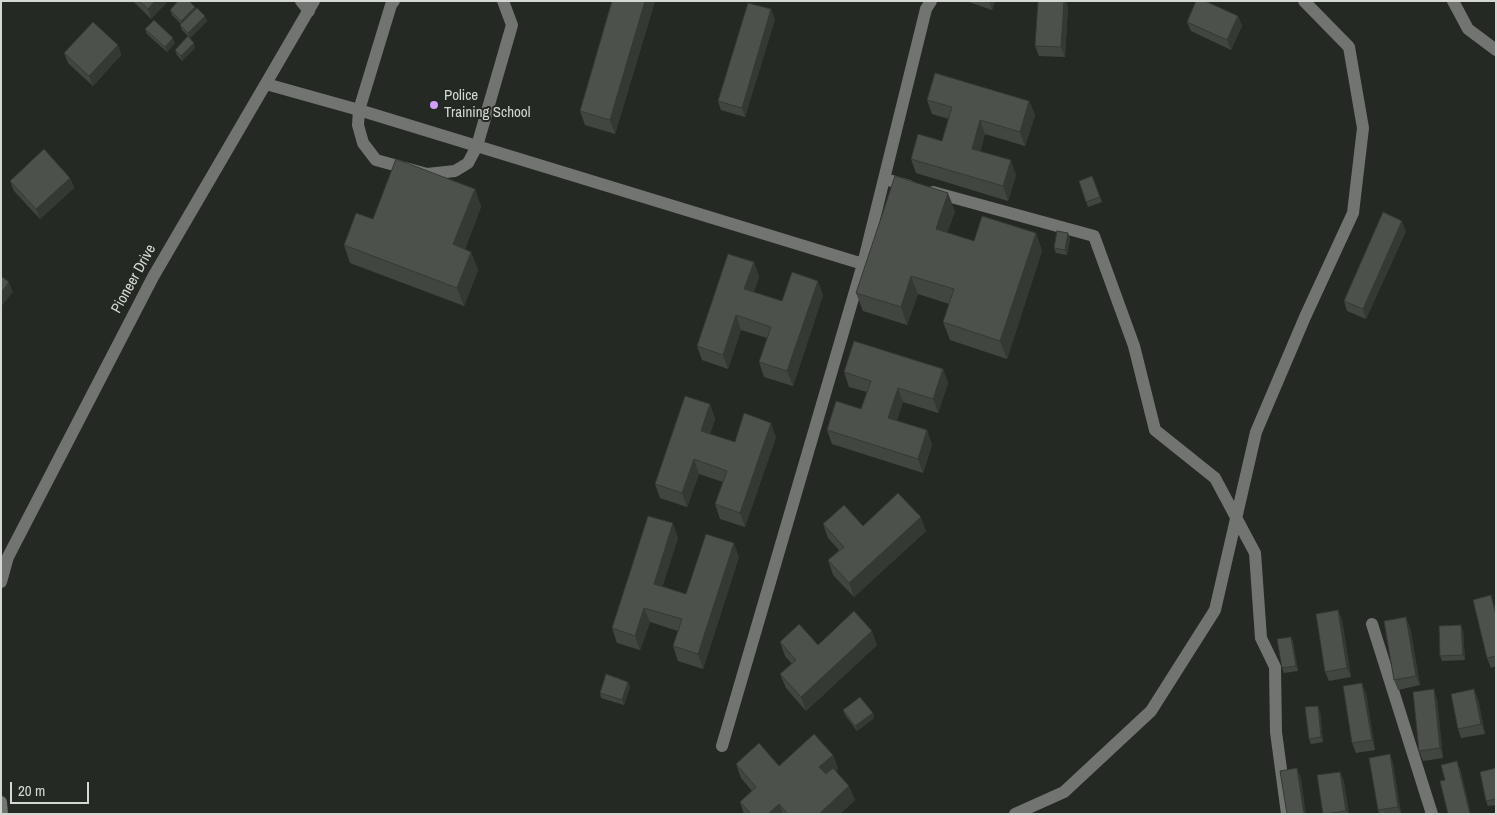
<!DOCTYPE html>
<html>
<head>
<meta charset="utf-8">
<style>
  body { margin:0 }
  #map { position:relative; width:1497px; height:815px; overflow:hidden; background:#252923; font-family:"Archivo Narrow",sans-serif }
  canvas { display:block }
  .frame { position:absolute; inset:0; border:2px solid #d4d8d3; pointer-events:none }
  .scale { position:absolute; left:10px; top:782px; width:79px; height:22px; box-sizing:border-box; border:2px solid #d4d8d3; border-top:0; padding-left:6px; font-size:15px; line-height:18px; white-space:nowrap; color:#d4d8d3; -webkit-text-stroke:4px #252923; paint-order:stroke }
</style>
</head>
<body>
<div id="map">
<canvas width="1497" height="815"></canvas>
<div class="frame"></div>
<div class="scale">20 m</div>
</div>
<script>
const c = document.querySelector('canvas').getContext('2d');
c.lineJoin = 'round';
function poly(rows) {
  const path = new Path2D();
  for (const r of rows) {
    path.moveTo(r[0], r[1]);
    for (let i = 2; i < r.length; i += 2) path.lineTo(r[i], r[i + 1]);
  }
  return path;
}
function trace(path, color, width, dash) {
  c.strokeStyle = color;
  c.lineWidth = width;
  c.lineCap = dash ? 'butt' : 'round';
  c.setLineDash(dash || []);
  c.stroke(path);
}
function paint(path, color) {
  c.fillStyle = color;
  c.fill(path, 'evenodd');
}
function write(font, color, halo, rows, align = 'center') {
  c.font = font + ' "Archivo Narrow",sans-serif';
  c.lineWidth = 4;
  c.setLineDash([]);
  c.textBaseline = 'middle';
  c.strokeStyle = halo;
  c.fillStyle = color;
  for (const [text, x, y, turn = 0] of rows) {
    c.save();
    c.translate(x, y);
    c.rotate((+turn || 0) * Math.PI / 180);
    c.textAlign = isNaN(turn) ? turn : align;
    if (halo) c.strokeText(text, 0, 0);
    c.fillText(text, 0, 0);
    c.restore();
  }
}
const minor = poly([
  [301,1,309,11],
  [394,1,391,5,359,110,358,125,363,143,376,160,427,174,455,171,468,163,477,146,512,25,503,1],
  [1453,1,1468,29,1496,50],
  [266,84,359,110,863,264],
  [885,179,909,186],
  [933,192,1094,236,1134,346,1155,430,1215,478,1255,553,1261,638,1275,667,1276,732,1287,814],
  [1,582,8,557,153,277,314,1],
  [1372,624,1432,814],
  [722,746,863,264,926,9,931,1],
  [1,802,2,814],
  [1015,814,1064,792,1151,711,1215,610,1256,432,1305,317,1353,213,1363,128,1349,47,1304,1]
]);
const wall = poly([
  [133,1,168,1,151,19],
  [612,1,655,1,615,134,585,125,580,111],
  [966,1,995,1,992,10],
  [1068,6,1065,57,1039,56,1035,46],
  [195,7,196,9,207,21,190,38,182,30,180,25,181,24,172,15,170,10],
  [1238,16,1242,26,1231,50,1191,31,1187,22],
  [775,19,745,117,721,110,718,101],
  [145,29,175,43,167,52,147,34],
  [118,45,121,55,93,86,68,63,64,53],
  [195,48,182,61,177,55,175,50],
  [927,100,1029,101,1035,115,1025,146,985,134,980,152,1016,175,1008,201,916,173,911,159,942,141,949,119,932,114],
  [1092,176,1102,202,1088,207,1079,181],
  [70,178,74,188,40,219,14,191,10,181],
  [475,189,481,207,465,249,471,252,478,270,464,306,350,263,344,245,373,219],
  [955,211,947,233,974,241,1036,233,1042,251,1007,359,950,340,943,322,949,304,918,294,907,325,863,311,856,293],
  [1406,231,1366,319,1347,311,1344,301],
  [1070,238,1067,255,1056,253,1054,248],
  [754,262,759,277,754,292,782,301,823,295,793,386,764,377,759,362,767,338,741,330,728,369,702,360,697,346],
  [943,369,948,383,938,413,903,402,896,421,927,430,932,445,923,473,832,444,827,430,861,409,867,392,849,387,844,372],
  [710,404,715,419,710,434,735,442,776,437,745,527,720,519,715,504,723,482,699,474,687,507,660,498,655,484],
  [823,524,863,526,926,531,854,597,833,575,828,560,839,550,828,538],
  [678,538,662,586,686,594,739,557,703,669,678,661,673,646,678,631,650,622,640,650,617,643,612,628],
  [1494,605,1496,610,1496,666,1491,668,1487,658],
  [1338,610,1342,620,1351,677,1329,681,1325,672],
  [1410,627,1420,685,1398,690,1394,680],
  [1463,630,1465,660,1442,661,1440,656],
  [1291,637,1293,642,1298,671,1284,673,1282,668],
  [780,642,818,645,877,645,806,711,786,688,780,674,792,664,785,656],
  [628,682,630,687,624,705,601,698,600,693],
  [1366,693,1375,750,1356,753,1352,743],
  [1437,699,1443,758,1423,761,1419,751],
  [1478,699,1485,734,1461,738,1458,729],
  [843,710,873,713,874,718,857,731,845,715],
  [1320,711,1323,742,1311,744,1309,739],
  [1390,754,1393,764,1401,814,1379,814,1378,810],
  [833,755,838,769,836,771,855,800,840,814,744,814,740,802,752,791,741,778,736,764,779,766],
  [1496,768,1496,805,1488,806,1486,801],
  [1340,772,1344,782,1349,814,1323,814]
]);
const shadedWall = poly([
  [155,1,168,1,151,19,148,9],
  [645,1,655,1,615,134,610,120],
  [989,1,995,1,992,10],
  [1064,1,1066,1,1068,6,1065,57,1061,47],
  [195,7,197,12,183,26,181,21],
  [771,9,775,19,745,117,742,108],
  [205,16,207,21,190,38,188,33],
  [1238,16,1242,26,1231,50,1227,40],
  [173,38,175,43,167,52,165,47],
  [194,43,195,48,182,61,181,56],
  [118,45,121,55,93,86,89,76],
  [1029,101,1035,115,1025,146,1020,132],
  [980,120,985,134,977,163,972,149],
  [1011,160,1016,175,1008,201,1003,186],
  [70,178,74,188,40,219,36,209],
  [475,189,481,207,460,263,453,244],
  [948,193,955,211,942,247,936,229],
  [1402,221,1406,231,1366,319,1363,309],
  [1036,233,1042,251,1007,359,1000,341],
  [1068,233,1070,238,1067,255,1065,250],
  [471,252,478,270,464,306,457,288],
  [754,262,759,277,750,303,744,289],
  [911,276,918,294,907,325,901,307],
  [818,281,823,295,793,386,787,371],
  [9,282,13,292,1,307,1,293],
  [736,315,741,330,728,369,723,355],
  [943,369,948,383,938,413,933,399],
  [898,388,903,402,893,433,888,418],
  [710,404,715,419,706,445,701,431],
  [771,423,776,437,745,527,740,513],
  [927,430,932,445,923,473,918,459],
  [694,459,699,474,687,507,682,493],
  [921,517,926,531,854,597,849,583],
  [673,523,678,538,659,598,654,584],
  [734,543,739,557,703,669,698,654],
  [644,608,650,622,640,650,635,636],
  [1338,610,1342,620,1351,677,1347,668],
  [1406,617,1410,627,1420,685,1416,676],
  [1461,625,1463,630,1465,660,1463,655],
  [872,631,877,645,806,711,801,697],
  [1291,637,1293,642,1298,671,1296,666],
  [628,682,630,687,624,705,622,700],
  [1362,683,1366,693,1375,750,1372,740],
  [1434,689,1437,699,1443,758,1440,748],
  [1474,689,1478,699,1485,734,1481,724],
  [1318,706,1320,711,1323,742,1321,737],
  [873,713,874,718,857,731,855,726],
  [1390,754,1393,764,1401,814,1398,807],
  [833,755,838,769,824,781,819,767],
  [1457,761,1461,771,1471,814,1470,814],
  [1297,768,1301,778,1306,814,1304,814],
  [1340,772,1344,782,1349,814,1348,814,1346,811],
  [849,786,855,800,840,814,819,814],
  [779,804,783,814,768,814]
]);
const building = poly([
  [139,1,155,1,148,9,139,1],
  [178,1,189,1,195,7,181,21,170,10,178,1],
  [612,1,645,1,610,120,580,111,612,1],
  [1038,1,1064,1,1061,47,1035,46,1038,1],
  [1196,1,1205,1,1238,16,1227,40,1187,22,1196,1],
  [748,3,771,9,742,108,718,101,748,3],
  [197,8,205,16,188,33,180,25,197,8],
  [154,20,173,38,165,47,145,29,154,20],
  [93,22,118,45,89,76,64,53,93,22],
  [188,36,194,43,181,56,175,50,188,36],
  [935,73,1029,101,1020,132,980,120,972,149,1011,160,1003,186,911,159,918,134,942,141,952,107,927,100,935,73],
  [44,149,70,178,36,209,10,181,44,149],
  [396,159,475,189,453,244,471,252,457,288,344,245,356,213,373,219,396,159],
  [895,176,948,193,936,229,974,241,982,216,1036,233,1000,341,943,322,954,289,911,276,901,307,856,293,895,176],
  [1092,176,1100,197,1086,202,1079,181,1092,176],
  [1383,212,1402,221,1363,309,1344,301,1383,212],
  [1057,231,1068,233,1065,250,1054,248,1057,231],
  [728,254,754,262,744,289,782,301,792,272,818,281,787,371,759,362,771,327,736,315,723,355,697,346,728,254],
  [1,276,9,282,1,293,1,276],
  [854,341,943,369,933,399,898,388,888,418,927,430,918,459,827,430,836,401,861,409,871,381,844,372,854,341],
  [685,396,710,404,701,431,735,442,744,413,771,423,740,513,715,504,727,471,694,459,682,493,655,484,685,396],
  [898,493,921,517,849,583,828,560,844,547,823,524,844,505,863,526,898,493],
  [648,516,673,523,654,584,686,594,706,534,734,543,698,654,673,646,682,619,644,608,635,636,612,628,648,516],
  [1491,595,1496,615,1496,656,1487,658,1473,600,1491,595],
  [1338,610,1347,668,1325,672,1316,614,1338,610],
  [854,611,872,631,801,697,780,674,796,660,780,642,799,624,818,645,854,611],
  [1406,617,1416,676,1394,680,1384,621,1406,617],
  [1461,625,1463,655,1440,656,1439,626,1461,625],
  [1291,637,1296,666,1282,668,1277,639,1291,637],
  [606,674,628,682,622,700,600,693,606,674],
  [1362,683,1372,740,1352,743,1343,686,1362,683],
  [1434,689,1440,748,1419,751,1413,692,1434,689],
  [1474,689,1481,724,1458,729,1451,694,1474,689],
  [860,697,873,713,855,726,843,710,860,697],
  [1318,706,1321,737,1309,739,1305,707,1318,706],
  [814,734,833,755,819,767,826,774,833,768,849,786,819,814,788,814,779,804,768,814,751,814,740,802,756,787,736,764,759,743,779,766,814,734],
  [1390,754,1398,807,1378,810,1369,758,1390,754],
  [1457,761,1470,814,1448,814,1440,781,1445,780,1441,765,1457,761],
  [1297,768,1304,814,1287,814,1280,771,1297,768],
  [1496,768,1496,799,1486,801,1480,772,1496,768],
  [1340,772,1346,811,1323,814,1317,775,1340,772]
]);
const markers = [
  [434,105,5,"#d19dfe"]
];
const poiNames = [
  ["Police",444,96],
  ["Training School",444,113]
];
const streetNames = [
  ["Pioneer Drive",134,279,-61]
];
trace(minor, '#727471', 12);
paint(wall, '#414740');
paint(shadedWall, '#353934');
paint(building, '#4c524b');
trace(building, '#353934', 1);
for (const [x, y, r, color] of markers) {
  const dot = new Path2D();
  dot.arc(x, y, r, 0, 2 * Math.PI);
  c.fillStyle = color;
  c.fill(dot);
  trace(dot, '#252923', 2);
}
write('15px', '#d4d8d3', '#252923', poiNames, 'left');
write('15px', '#d4d8d3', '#252923', streetNames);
</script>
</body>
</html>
